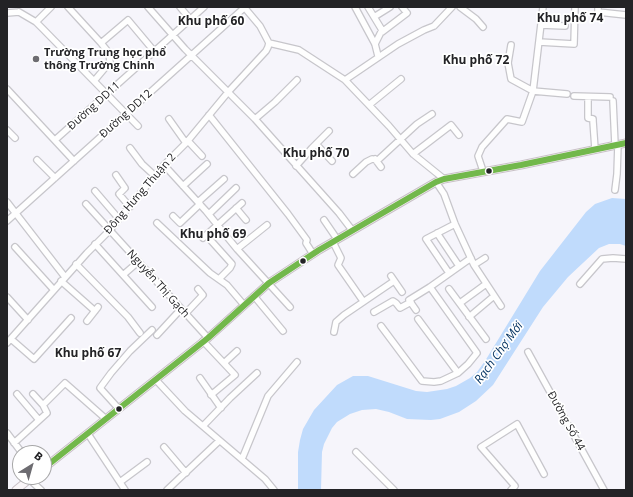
<!DOCTYPE html>
<html>
<head>
<meta charset="utf-8">
<style>
  body { margin:0 }
  #map { position:relative; width:633px; height:497px; overflow:hidden; background:#f6f5fb; font-family:"Open Sans",sans-serif }
  canvas { display:block }
  .frame { position:absolute; inset:0; border:8px solid #232326; pointer-events:none }
  .north { position:absolute; left:12px; top:445px; width:40px; height:40px; box-sizing:border-box; background:#fff; border:1px solid #a7a7a8; border-radius:50%; rotate:37deg; font-size:11px; font-weight:700; line-height:16px; text-align:center; color:#232326 }
  .north::after { content:''; display:block; margin:auto; width:14px; height:18px; background:#6d6c71; clip-path:polygon(50% 0,100% 100%,50% 72%,0 100%) }
</style>
</head>
<body>
<div id="map">
<canvas width="633" height="497"></canvas>
<div class="frame"></div>
<div class="north">B</div>
</div>
<script>
const c = document.querySelector('canvas').getContext('2d');
c.lineJoin = 'round';
function paint(path, color) {
  c.fillStyle = color;
  c.fill(path, 'evenodd');
}
function poly(rows) {
  const path = new Path2D();
  for (const r of rows) {
    path.moveTo(r[0], r[1]);
    for (let i = 2; i < r.length; i += 2) path.lineTo(r[i], r[i + 1]);
  }
  return path;
}
function trace(path, color, width, dash) {
  c.strokeStyle = color;
  c.lineWidth = width;
  c.lineCap = dash ? 'butt' : 'round';
  c.setLineDash(dash || []);
  c.stroke(path);
}
function write(font, color, halo, rows, align = 'center') {
  c.font = font + ' "Open Sans",sans-serif';
  c.lineWidth = 3.5;
  c.setLineDash([]);
  c.textBaseline = 'middle';
  c.strokeStyle = halo;
  c.fillStyle = color;
  for (const [text, x, y, turn = 0] of rows) {
    c.save();
    c.translate(x, y);
    c.rotate((+turn || 0) * Math.PI / 180);
    c.textAlign = isNaN(turn) ? turn : align;
    if (halo) c.strokeText(text, 0, 0);
    c.fillText(text, 0, 0);
    c.restore();
  }
}
const water = poly([
  [612,198,626,199,626,246,620,244,609,244,599,248,568,277,543,307,493,385,476,401,459,412,440,419,431,420,407,419,389,412,376,409,362,410,350,414,337,422,332,428,324,444,322,452,321,490,298,490,298,452,300,440,303,429,314,410,337,385,353,376,368,376,416,391,427,392,447,389,456,386,470,378,477,372,485,361,540,271,586,212,595,204]
]);
const minor = poly([
  [68,7,101,43,128,20,154,51],
  [148,7,185,49,255,119,339,213,352,230],
  [180,7,190,19],
  [244,7,260,26,269,43],
  [355,7,375,44,378,56],
  [368,7,382,30,375,44],
  [460,7,476,19,483,27],
  [598,7,598,12,626,15],
  [19,12,36,22,43,29,138,126],
  [7,13,19,12],
  [374,17,390,7],
  [36,22,51,7],
  [541,25,565,26],
  [382,32,407,13,402,7],
  [539,42,574,44,575,7],
  [269,43,299,50,345,80,389,126,413,154,444,179],
  [511,45,508,63,511,79,533,91,567,94],
  [345,80,398,44,424,30,434,26,452,7],
  [94,81,110,62,109,53,101,43],
  [7,89,74,161],
  [574,96,610,97],
  [588,97,588,118,593,119,593,121,595,149],
  [613,101,615,145],
  [369,105,401,79],
  [209,115,288,214,307,240,306,243,313,254],
  [169,119,186,143],
  [255,119,275,102,297,80],
  [7,130,15,138],
  [55,140,204,7],
  [188,141,202,156],
  [316,144,332,161],
  [130,148,142,164,155,176],
  [413,154,451,125,459,135],
  [375,159,381,167],
  [37,160,55,178],
  [164,165,206,211,237,249,290,307],
  [296,166,312,148,329,131],
  [483,171,478,156,482,147,507,119,522,122,533,91,543,7],
  [353,174,366,162,372,159,378,160,417,124,432,114],
  [116,175,125,188,119,194,130,207],
  [436,182,444,194,455,224,474,265,501,306],
  [183,186,207,164],
  [615,190,617,174,618,144],
  [95,191,119,219],
  [7,202,65,277],
  [198,202,224,179],
  [86,204,208,338],
  [236,208,246,220],
  [209,214,236,188],
  [173,216,180,223,200,204],
  [324,220,337,239],
  [7,221,244,8],
  [157,223,210,273,227,285,244,305],
  [437,233,459,266],
  [206,235,232,264,230,268,219,279],
  [203,238,242,203],
  [333,242,341,258,338,265,363,301],
  [95,244,152,307],
  [15,247,54,290],
  [237,249,267,225],
  [76,264,128,317,140,333],
  [474,265,485,258],
  [449,273,426,239,455,224],
  [123,275,138,262],
  [391,276,402,292],
  [61,281,95,311],
  [580,284,602,259,613,258,626,259],
  [449,289,486,339],
  [254,296,283,331],
  [7,297,28,320],
  [460,303,486,284],
  [416,310,409,300,430,287,471,258],
  [374,312,393,301,396,303,400,308,411,302],
  [185,314,203,295,198,289],
  [469,317,494,296],
  [418,319,458,373],
  [87,321,98,307],
  [381,326,422,381,434,382,441,381,458,373,468,364,477,353,430,287],
  [334,332,336,322,344,315,394,281],
  [157,335,181,309],
  [11,339,34,359,71,318],
  [203,341,235,375,211,395],
  [7,343,87,253,109,231,164,165,186,143,229,91,266,51,268,47,269,43],
  [528,352,604,490],
  [224,363,237,351],
  [200,378,221,408],
  [156,380,185,411,265,479,274,490],
  [17,394,39,420],
  [33,394,43,405],
  [119,409,100,388,111,373,130,351,152,330],
  [203,426,230,398,257,373],
  [7,433,22,453],
  [88,434,125,490],
  [14,443,47,413,43,405,65,383,106,419],
  [164,447,186,473],
  [356,452,394,490],
  [242,459,268,396,297,362],
  [29,479,41,490],
  [120,482,147,462],
  [167,490,219,441],
  [511,490,515,486,481,447,517,424,544,474]
]);
const major = poly([
  [44,468,208,338,269,283,319,250,436,182,444,179,521,165,626,143],
  [16,490,32,477]
]);
const bus1 = poly([
  [44,468,208,338,269,283,319,250,436,182,444,179,521,165,626,143]
]);
const markers = [
  [36,59,4,"#6d6c71"],
  [489,171,3.5,"#232326"],
  [303,261,3.5,"#232326"],
  [119,409,3.5,"#232326"]
];
const poiNames = [
  ["Trường Trung học phổ",44,53],
  ["thông Trường Chinh",44,66]
];
const streetNames = [
  ["Đường DD11",94,106,-42],
  ["Đường DD12",126,114,-42],
  ["Đông Hưng Thuận 2",140,194,-49],
  ["Nguyễn Thị Gạch",158,284,48],
  ["Đường Số 44",566,421,61]
];
const neighbourhoodNames = [
  ["Khu phố 74",570,19],
  ["Khu phố 60",211,22],
  ["Khu phố 72",476,61],
  ["Khu phố 70",316,154],
  ["Khu phố 69",213,235],
  ["Khu phố 67",88,354]
];
const waterNames = [
  ["Rạch Chợ Mới",499,353,-54]
];
paint(water, '#c0dbfc');
trace(minor, '#c7c6cb', 8);
trace(major, '#c9c1c7', 9);
trace(minor, '#fefefe', 5.5);
trace(major, '#f9f5f8', 7);
trace(bus1, '#72b84b', 6);
for (const [x, y, r, color] of markers) {
  const dot = new Path2D();
  dot.arc(x, y, r, 0, 2 * Math.PI);
  c.fillStyle = color;
  c.fill(dot);
  trace(dot, '#fff', 1.5);
}
write('bold 11px', '#232326', '#fff', poiNames, 'left');
write('11px', '#232326', '#fff', streetNames);
write('bold 12px', '#232326', '#fff', neighbourhoodNames);
write('italic 12px', '#063563', '#fff', waterNames);
</script>
</body>
</html>
